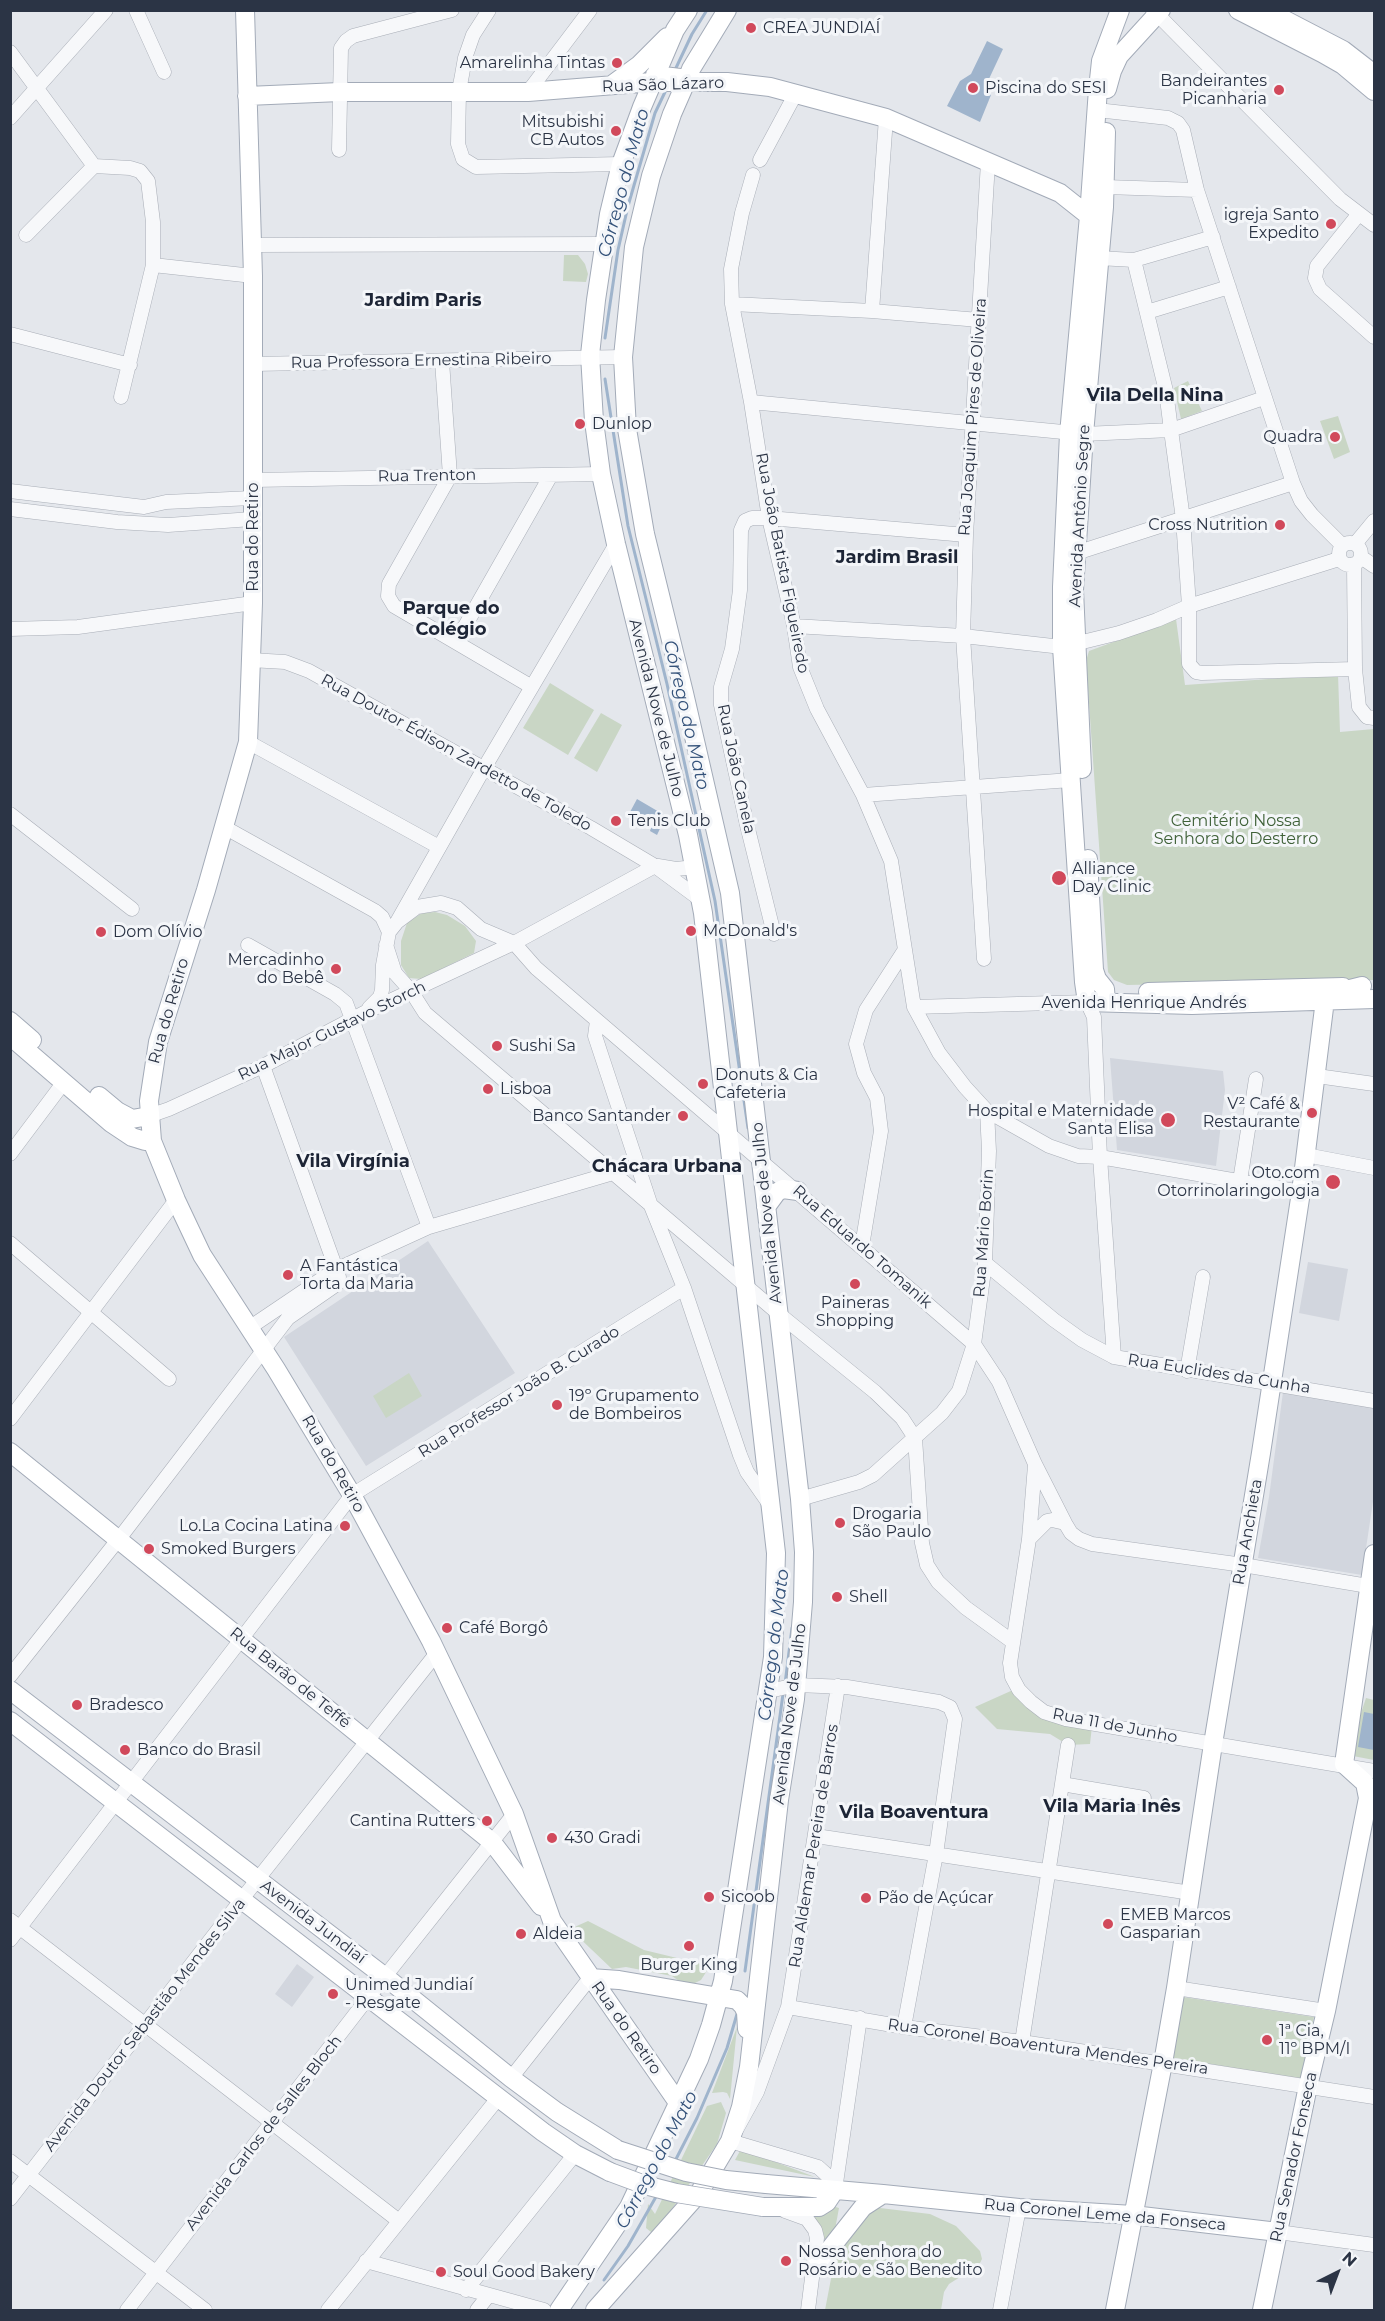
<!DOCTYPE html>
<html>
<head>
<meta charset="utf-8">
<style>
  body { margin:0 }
  #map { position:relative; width:1385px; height:2321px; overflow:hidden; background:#e4e7ec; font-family:Montserrat,sans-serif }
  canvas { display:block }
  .frame { position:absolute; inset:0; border:12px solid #2b3445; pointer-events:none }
  .north { position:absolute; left:1307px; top:2243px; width:60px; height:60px; -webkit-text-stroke:4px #f4f6f9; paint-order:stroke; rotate:42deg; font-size:16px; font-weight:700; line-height:24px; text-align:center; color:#2b3445 }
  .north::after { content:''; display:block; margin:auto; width:21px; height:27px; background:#2b3445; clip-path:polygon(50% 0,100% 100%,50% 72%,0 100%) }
</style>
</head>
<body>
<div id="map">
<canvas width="1385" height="2321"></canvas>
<div class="frame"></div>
<div class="north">N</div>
</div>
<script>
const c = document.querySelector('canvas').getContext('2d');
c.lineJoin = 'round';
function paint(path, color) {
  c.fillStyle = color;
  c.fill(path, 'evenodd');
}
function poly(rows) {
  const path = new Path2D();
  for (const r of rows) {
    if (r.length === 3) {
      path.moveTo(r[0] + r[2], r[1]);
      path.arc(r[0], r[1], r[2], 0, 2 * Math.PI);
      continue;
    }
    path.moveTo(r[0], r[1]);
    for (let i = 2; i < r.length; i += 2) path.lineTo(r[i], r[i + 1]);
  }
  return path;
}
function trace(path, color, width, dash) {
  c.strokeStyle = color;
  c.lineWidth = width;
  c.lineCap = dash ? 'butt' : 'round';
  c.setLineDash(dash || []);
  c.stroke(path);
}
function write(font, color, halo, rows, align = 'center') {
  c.font = font + ' Montserrat,sans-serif';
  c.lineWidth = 6;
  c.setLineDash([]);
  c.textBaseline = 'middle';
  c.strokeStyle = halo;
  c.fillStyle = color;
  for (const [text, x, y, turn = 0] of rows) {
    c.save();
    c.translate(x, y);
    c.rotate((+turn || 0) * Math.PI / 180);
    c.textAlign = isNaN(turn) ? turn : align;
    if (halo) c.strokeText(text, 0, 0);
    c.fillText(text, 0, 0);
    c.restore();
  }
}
const built = poly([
  [1110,1058,1223,1071,1225,1090,1216,1166,1117,1150],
  [428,1241,515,1373,366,1466,284,1337],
  [1308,1262,1348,1269,1339,1321,1299,1313],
  [1283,1392,1374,1407,1374,1495,1362,1575,1258,1558,1269,1497],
  [297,1964,314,1977,292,2007,275,1994]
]);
const green = poly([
  [564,255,578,255,585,264,588,274,586,282,563,281],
  [1188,381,1202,411,1181,419,1174,388],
  [1338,416,1350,452,1334,459,1320,421],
  [1176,619,1185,685,1338,674,1340,732,1374,729,1374,980,1127,985,1114,980,1108,972,1086,661,1089,651],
  [550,683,594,710,568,755,523,728],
  [601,713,622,725,597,772,574,758],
  [435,912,447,915,465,926,476,941,474,953,421,979,409,978,401,965,401,941,407,923,422,913],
  [409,1373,422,1396,386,1418,373,1396],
  [1013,1690,1050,1720,1092,1726,1090,1744,1068,1745,1050,1734,997,1729,975,1707],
  [1366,1698,1374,1700,1374,1760,1353,1756,1359,1719],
  [588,1921,644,1950,710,1966,701,1980,695,1983,685,1985,672,1976,626,1967,612,1969,570,1929],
  [1183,1997,1314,2017,1301,2079,1173,2058],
  [737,2027,730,2099,727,2093,723,2092,712,2093],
  [721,2102,726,2113,717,2144,656,2232,651,2232,646,2228,648,2204,655,2214,707,2106],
  [741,2149,815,2177,735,2160],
  [829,2205,839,2208,834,2235,810,2245,812,2214],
  [855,2205,930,2214,956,2226,980,2251,982,2259,979,2265,949,2284,944,2292,941,2310,825,2310,843,2216]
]);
const water = poly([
  [987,41,1003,49,988,81,991,95,980,122,947,106,960,81,971,74],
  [637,799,666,816,657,835,650,831,652,825,630,812],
  [1364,1712,1374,1714,1374,1750,1358,1747]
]);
const stream = poly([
  [675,70,692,34,707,10],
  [605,338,618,250,628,206,655,113,666,90],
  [605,379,628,526,667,684,715,901,748,1128],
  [785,1684,792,1628],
  [745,1971,783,1694],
  [674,2163,697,2118,727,2048,737,2014],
  [604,2280,628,2246,657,2195]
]);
const minor = poly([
  [136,10,164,72],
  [489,10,473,35,465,58,462,75,459,91,458,144,463,159,476,167,621,164],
  [1153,10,1340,199,1374,225],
  [10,52,94,166,130,168,140,171,148,181,153,222,153,265,121,397],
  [528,92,590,10],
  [1106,111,1168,118,1178,123,1183,130,1197,190,1293,483,1301,501,1312,515,1342,545],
  [10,118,106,10],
  [339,150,341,48,346,41,353,36,452,10],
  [760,160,796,93],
  [753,175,742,213,731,269,732,304,751,402,769,518,794,626,800,667,817,709,863,795,891,861,914,1007,939,1053,965,1087,987,1111,1049,1146,1078,1156,1100,1157,1301,1192],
  [1105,187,1197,190],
  [1358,215,1317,266,1315,278,1320,289,1374,337],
  [26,235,94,166],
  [253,245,604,244],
  [1098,258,1134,260,1213,237],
  [1134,260,1166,391,1171,430,1183,519,1189,606,1189,664,1196,672,1202,673,1355,669],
  [153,265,253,276],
  [732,304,872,311,979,320],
  [872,311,886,118],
  [1147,312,1229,287],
  [10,334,130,365],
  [442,361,450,476,389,584,388,596,394,606,532,687],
  [253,364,623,357],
  [751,402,1084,434,1171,430,1264,398],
  [253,480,601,474],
  [10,491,144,507,166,502,252,498],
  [10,509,117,522,168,525,252,519],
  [1350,554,11],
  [1355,544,1374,521],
  [1076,553,1293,483],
  [1361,557,1374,566],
  [1354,564,1355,669,1359,707,1367,717,1374,718],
  [794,626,963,636,1062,647,1119,633,1157,620,1189,606,1339,559],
  [10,629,78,627,253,603],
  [456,642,551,475],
  [250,660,285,662,309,671,591,828,655,866,701,900],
  [248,742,439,847],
  [863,795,1071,780],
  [10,814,132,909],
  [224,827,375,911,382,917,389,932],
  [658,866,676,869,695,867],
  [397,922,483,770,616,544],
  [774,934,747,825,721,705,721,687,732,649,740,590,741,530,745,521,752,518,769,518,966,535],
  [514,943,536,968,974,1344,999,1382,1035,1464,1065,1523,1071,1533,1079,1539,1092,1544,1243,1565,1374,1587],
  [248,945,335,994,346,1003,429,1227],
  [386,945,395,973,411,991,425,1013,779,1314,875,1392,902,1418,915,1438,922,1543,927,1565,938,1582,966,1608,1013,1642],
  [984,959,963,636,966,535,988,162],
  [914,1007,1087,1002,1094,1017,1100,1157,1114,1357],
  [369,1008,380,997,382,990,383,965,389,932,397,922,417,907,441,903,457,908,481,929,514,943],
  [597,1021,595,1036,651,1206,684,1288,740,1455,747,1472,770,1505],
  [1317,1076,1374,1084],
  [149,1116,169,1109,263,1066,366,1012,514,943,655,866],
  [10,1154,64,1082],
  [1306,1155,1374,1168],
  [1240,1181,1256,1079],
  [10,1243,169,1379],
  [862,1246,881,1131,877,1098,864,1073,856,1044,866,1010,904,951],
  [985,1263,1054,1320,1082,1340,1114,1357,1374,1401],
  [249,1328,335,1270,429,1227,613,1173],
  [1187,1371,1203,1277],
  [10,1419,176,1200],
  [1035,1465,1029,1539,1010,1663,1012,1677,1019,1690,1031,1702,1044,1712,1066,1719,1374,1771],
  [800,1499,859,1482,873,1475,942,1413,959,1391,974,1344,985,1263,989,1151,987,1111],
  [1029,1539,1047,1521,1052,1520,1065,1523],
  [10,1676,125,1531,288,1318,337,1284,339,1277,263,1066],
  [769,1691,796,1685,847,1687,939,1702,950,1707,955,1719,936,1854,904,2027],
  [1062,1784,1144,1798],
  [816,1836,1191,1893],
  [10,1920,399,2221],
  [10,1940,352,1495,684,1288],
  [1176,1988,1326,2011],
  [788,2007,904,2027,1022,2042,1374,2097],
  [1022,2042,1068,1745],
  [511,2078,590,1978],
  [10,2161,205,2310],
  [835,2190,828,2176,818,2167,730,2141,757,2092,788,2007,838,1686],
  [835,2190,860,2018],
  [10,2199,242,1899,436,1654],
  [785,2211,807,2219,815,2230,817,2238,808,2310],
  [1278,2232,1374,2245],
  [366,2261,544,2310],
  [466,2290,575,2154],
  [127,2310,360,2008,514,1814],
  [328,2310,499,2097],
  [477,2310,488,2296],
  [1000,2310,1019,2208]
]);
const major = poly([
  [245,10,253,276,253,603,248,742,206,890,158,1042,149,1101,152,1141,176,1200,202,1255,276,1369,352,1495,431,1641,514,1814,552,1921,679,2104],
  [1120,10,1101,61,1098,89,1089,216,1069,434,1062,587,1062,647,1084,982,1087,1002,1192,1005,1374,999],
  [1238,10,1322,53,1343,65,1374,91],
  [1266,10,1343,50,1374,74],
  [686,82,691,69,727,10],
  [613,84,639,65,667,37],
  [1107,89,1112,71,1119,56,1161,10],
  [247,96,340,92,528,92,652,82,727,82,770,87,886,118,1060,193,1089,216],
  [1082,769,1074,590,1084,434,1104,207,1106,132],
  [1088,859,1094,970,1097,979,1105,989,1106,1002],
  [1148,992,1343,987],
  [10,1021,32,1040],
  [10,1036,111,1123,132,1137,145,1141,152,1141],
  [99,1096,117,1111,132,1119,149,1116],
  [766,1207,777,1192,783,1189,798,1191],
  [10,1452,492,1842,541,1906],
  [10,1690,393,1983,511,2078,557,2112,618,2150],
  [10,1721,543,2132,575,2154,610,2172],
  [590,1978,619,1980,737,2000,743,2006,746,2012,747,2029],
  [766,2184,883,2194,1019,2208,1133,2215,1278,2232],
  [763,2207,819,2207,827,2202,835,2190],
  [814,2269,863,2207,883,2194],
  [559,2310,629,2207,699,2059,711,2025,723,1981,773,1657,776,1553,703,913,688,835,616,544,601,474,594,421,590,355,596,300,609,214,621,164,642,107,675,30,688,10],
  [595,2310,699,2193,730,2141,741,2107,749,2067,779,1800,795,1699,803,1602,804,1552,800,1499,730,893,684,693,645,534,627,429,623,357,634,247,651,176,672,114,686,82,680,78,655,75],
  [1115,2310,1163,2063,1176,1988,1213,1744,1261,1453,1301,1192,1325,1000,1330,994,1362,986],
  [1262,2310,1308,2086,1326,2011,1368,1798,1365,1783,1344,1764,1374,1554]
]);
const majorBridge = poly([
  [618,2150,686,2172,726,2180,766,2184],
  [610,2172,645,2185,676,2193,763,2207]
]);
const markers = [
  [751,28,6,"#d1495b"],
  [617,63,6,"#d1495b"],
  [973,88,6,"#d1495b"],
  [1279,90,6,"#d1495b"],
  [616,131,6,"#d1495b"],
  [1331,224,6,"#d1495b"],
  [580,424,6,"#d1495b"],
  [1335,437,6,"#d1495b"],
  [1280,525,6,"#d1495b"],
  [616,821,6,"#d1495b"],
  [1059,878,8,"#d1495b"],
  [691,931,6,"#d1495b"],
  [101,932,6,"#d1495b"],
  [336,969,6,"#d1495b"],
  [497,1046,6,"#d1495b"],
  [703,1084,6,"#d1495b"],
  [488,1089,6,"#d1495b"],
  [1312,1113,6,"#d1495b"],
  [683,1116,6,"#d1495b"],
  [1168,1120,8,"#d1495b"],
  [1333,1182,8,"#d1495b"],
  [288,1275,6,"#d1495b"],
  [855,1284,6,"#d1495b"],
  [557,1405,6,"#d1495b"],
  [840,1523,6,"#d1495b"],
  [345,1526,6,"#d1495b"],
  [149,1549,6,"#d1495b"],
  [837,1597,6,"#d1495b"],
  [447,1628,6,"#d1495b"],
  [77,1705,6,"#d1495b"],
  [125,1750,6,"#d1495b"],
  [487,1821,6,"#d1495b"],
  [552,1838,6,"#d1495b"],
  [709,1897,6,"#d1495b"],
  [866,1898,6,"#d1495b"],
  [1108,1924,6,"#d1495b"],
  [521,1934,6,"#d1495b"],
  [689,1946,6,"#d1495b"],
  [333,1994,6,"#d1495b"],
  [1267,2040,6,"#d1495b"],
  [786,2261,6,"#d1495b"],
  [441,2272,6,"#d1495b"]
];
const poiNames = [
  ["CREA JUNDIAÍ",763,28],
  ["Amarelinha Tintas",605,63,"right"],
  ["Bandeirantes",1267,81,"right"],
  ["Picanharia",1267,99,"right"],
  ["Piscina do SESI",985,88],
  ["Mitsubishi",604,122,"right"],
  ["CB Autos",604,140,"right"],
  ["igreja Santo",1319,215,"right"],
  ["Expedito",1319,233,"right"],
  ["Dunlop",592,424],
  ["Quadra",1323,437,"right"],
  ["Cross Nutrition",1268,525,"right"],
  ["Tenis Club",628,821],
  ["Alliance",1072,869],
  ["Day Clinic",1072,887],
  ["McDonald's",703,931],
  ["Dom Olívio",113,932],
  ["Mercadinho",324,960,"right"],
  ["do Bebê",324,978,"right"],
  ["Sushi Sa",509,1046],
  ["Donuts & Cia",715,1075],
  ["Cafeteria",715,1093],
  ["Lisboa",500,1089],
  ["V² Café &",1300,1104,"right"],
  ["Restaurante",1300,1122,"right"],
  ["Hospital e Maternidade",1154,1111,"right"],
  ["Santa Elisa",1154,1129,"right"],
  ["Banco Santander",671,1116,"right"],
  ["Oto.com",1320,1173,"right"],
  ["Otorrinolaringologia",1320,1191,"right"],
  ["A Fantástica",300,1266],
  ["Torta da Maria",300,1284],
  ["Paineras",855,1303,"center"],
  ["Shopping",855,1321,"center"],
  ["19º Grupamento",569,1396],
  ["de Bombeiros",569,1414],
  ["Drogaria",852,1514],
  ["São Paulo",852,1532],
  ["Lo.La Cocina Latina",333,1526,"right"],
  ["Smoked Burgers",161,1549],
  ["Shell",849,1597],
  ["Café Borgô",459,1628],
  ["Bradesco",89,1705],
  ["Banco do Brasil",137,1750],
  ["Cantina Rutters",475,1821,"right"],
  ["430 Gradi",564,1838],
  ["Sicoob",721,1897],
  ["Pão de Açúcar",878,1898],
  ["EMEB Marcos",1120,1915],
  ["Gasparian",1120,1933],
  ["Aldeia",533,1934],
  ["Burger King",689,1965,"center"],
  ["Unimed Jundiaí",345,1985],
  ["- Resgate",345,2003],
  ["1ª Cia,",1279,2031],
  ["11º BPM/I",1279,2049],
  ["Nossa Senhora do",798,2252],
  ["Rosário e São Benedito",798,2270],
  ["Soul Good Bakery",453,2272]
];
const streetNames = [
  ["Rua São Lázaro",663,85,-2],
  ["Rua Professora Ernestina Ribeiro",421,361,-1],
  ["Rua Joaquim Pires de Oliveira",973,417,-86],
  ["Rua Trenton",427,476,-1],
  ["Avenida Antônio Segre",1080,516,-87],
  ["Rua do Retiro",253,537,-90],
  ["Rua João Batista Figueiredo",782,563,79],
  ["Avenida Nove de Julho",656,708,76],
  ["Rua Doutor Édison Zardetto de Toledo",456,753,29],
  ["Rua João Canela",736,769,78],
  ["Avenida Henrique Andrés",1144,1003],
  ["Rua do Retiro",169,1011,-74],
  ["Rua Major Gustavo Storch",332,1031,-26],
  ["Avenida Nove de Julho",767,1213,-96],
  ["Rua Mário Borin",984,1233,-86],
  ["Rua Eduardo Tomanik",862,1247,41],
  ["Rua Euclides da Cunha",1219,1374,9],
  ["Rua Professor João B. Curado",519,1392,-32],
  ["Rua do Retiro",333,1464,60],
  ["Rua Anchieta",1248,1532,-80],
  ["Rua Barão de Teffé",290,1678,39],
  ["Avenida Nove de Julho",790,1714,-83],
  ["Rua 11 de Junho",1115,1726,11],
  ["Rua Aldemar Pereira de Barros",814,1846,-81],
  ["Avenida Jundiaí",313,1922,37],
  ["Avenida Doutor Sebastião Mendes Silva",145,2025,-52],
  ["Rua do Retiro",626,2028,55],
  ["Rua Coronel Boaventura Mendes Pereira",1048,2047,8],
  ["Avenida Carlos de Salles Bloch",264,2133,-52],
  ["Rua Senador Fonseca",1294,2157,-78],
  ["Rua Coronel Leme da Fonseca",1105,2215,5]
];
const parkNames = [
  ["Cemitério Nossa",1236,821],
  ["Senhora do Desterro",1236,839]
];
const waterNames = [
  ["Córrego do Mato",624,183,-75],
  ["Córrego do Mato",686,715,77],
  ["Córrego do Mato",774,1645,-83],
  ["Córrego do Mato",657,2160,-62]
];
const neighbourhoodNames = [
  ["Jardim Paris",423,301],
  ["Vila Della Nina",1155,396],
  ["Jardim Brasil",897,558],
  ["Parque do",451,609],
  ["Colégio",451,630],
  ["Vila Virgínia",353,1162],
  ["Chácara Urbana",667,1167],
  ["Vila Maria Inês",1112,1807],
  ["Vila Boaventura",914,1813]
];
paint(built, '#d2d6de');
paint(green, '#c9d6c5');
paint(water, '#9fb4cc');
trace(stream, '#9fb4cc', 3);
trace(minor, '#a9aeb7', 15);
trace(major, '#a3abb8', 20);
trace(minor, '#f7f8fa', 14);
trace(major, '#fff', 18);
trace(majorBridge, '#a3abb8', 20, []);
trace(majorBridge, '#fff', 18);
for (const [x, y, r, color] of markers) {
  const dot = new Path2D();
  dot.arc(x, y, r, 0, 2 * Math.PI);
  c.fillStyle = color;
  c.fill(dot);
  trace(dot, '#f4f6f9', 2);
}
write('16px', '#2b3445', '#f4f6f9', poiNames, 'left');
write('16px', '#2b3445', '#f4f6f9', streetNames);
write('16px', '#3f6138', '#f4f6f9', parkNames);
write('italic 18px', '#34527a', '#f4f6f9', waterNames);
write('bold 18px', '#1d2536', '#f4f6f9', neighbourhoodNames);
</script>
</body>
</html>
